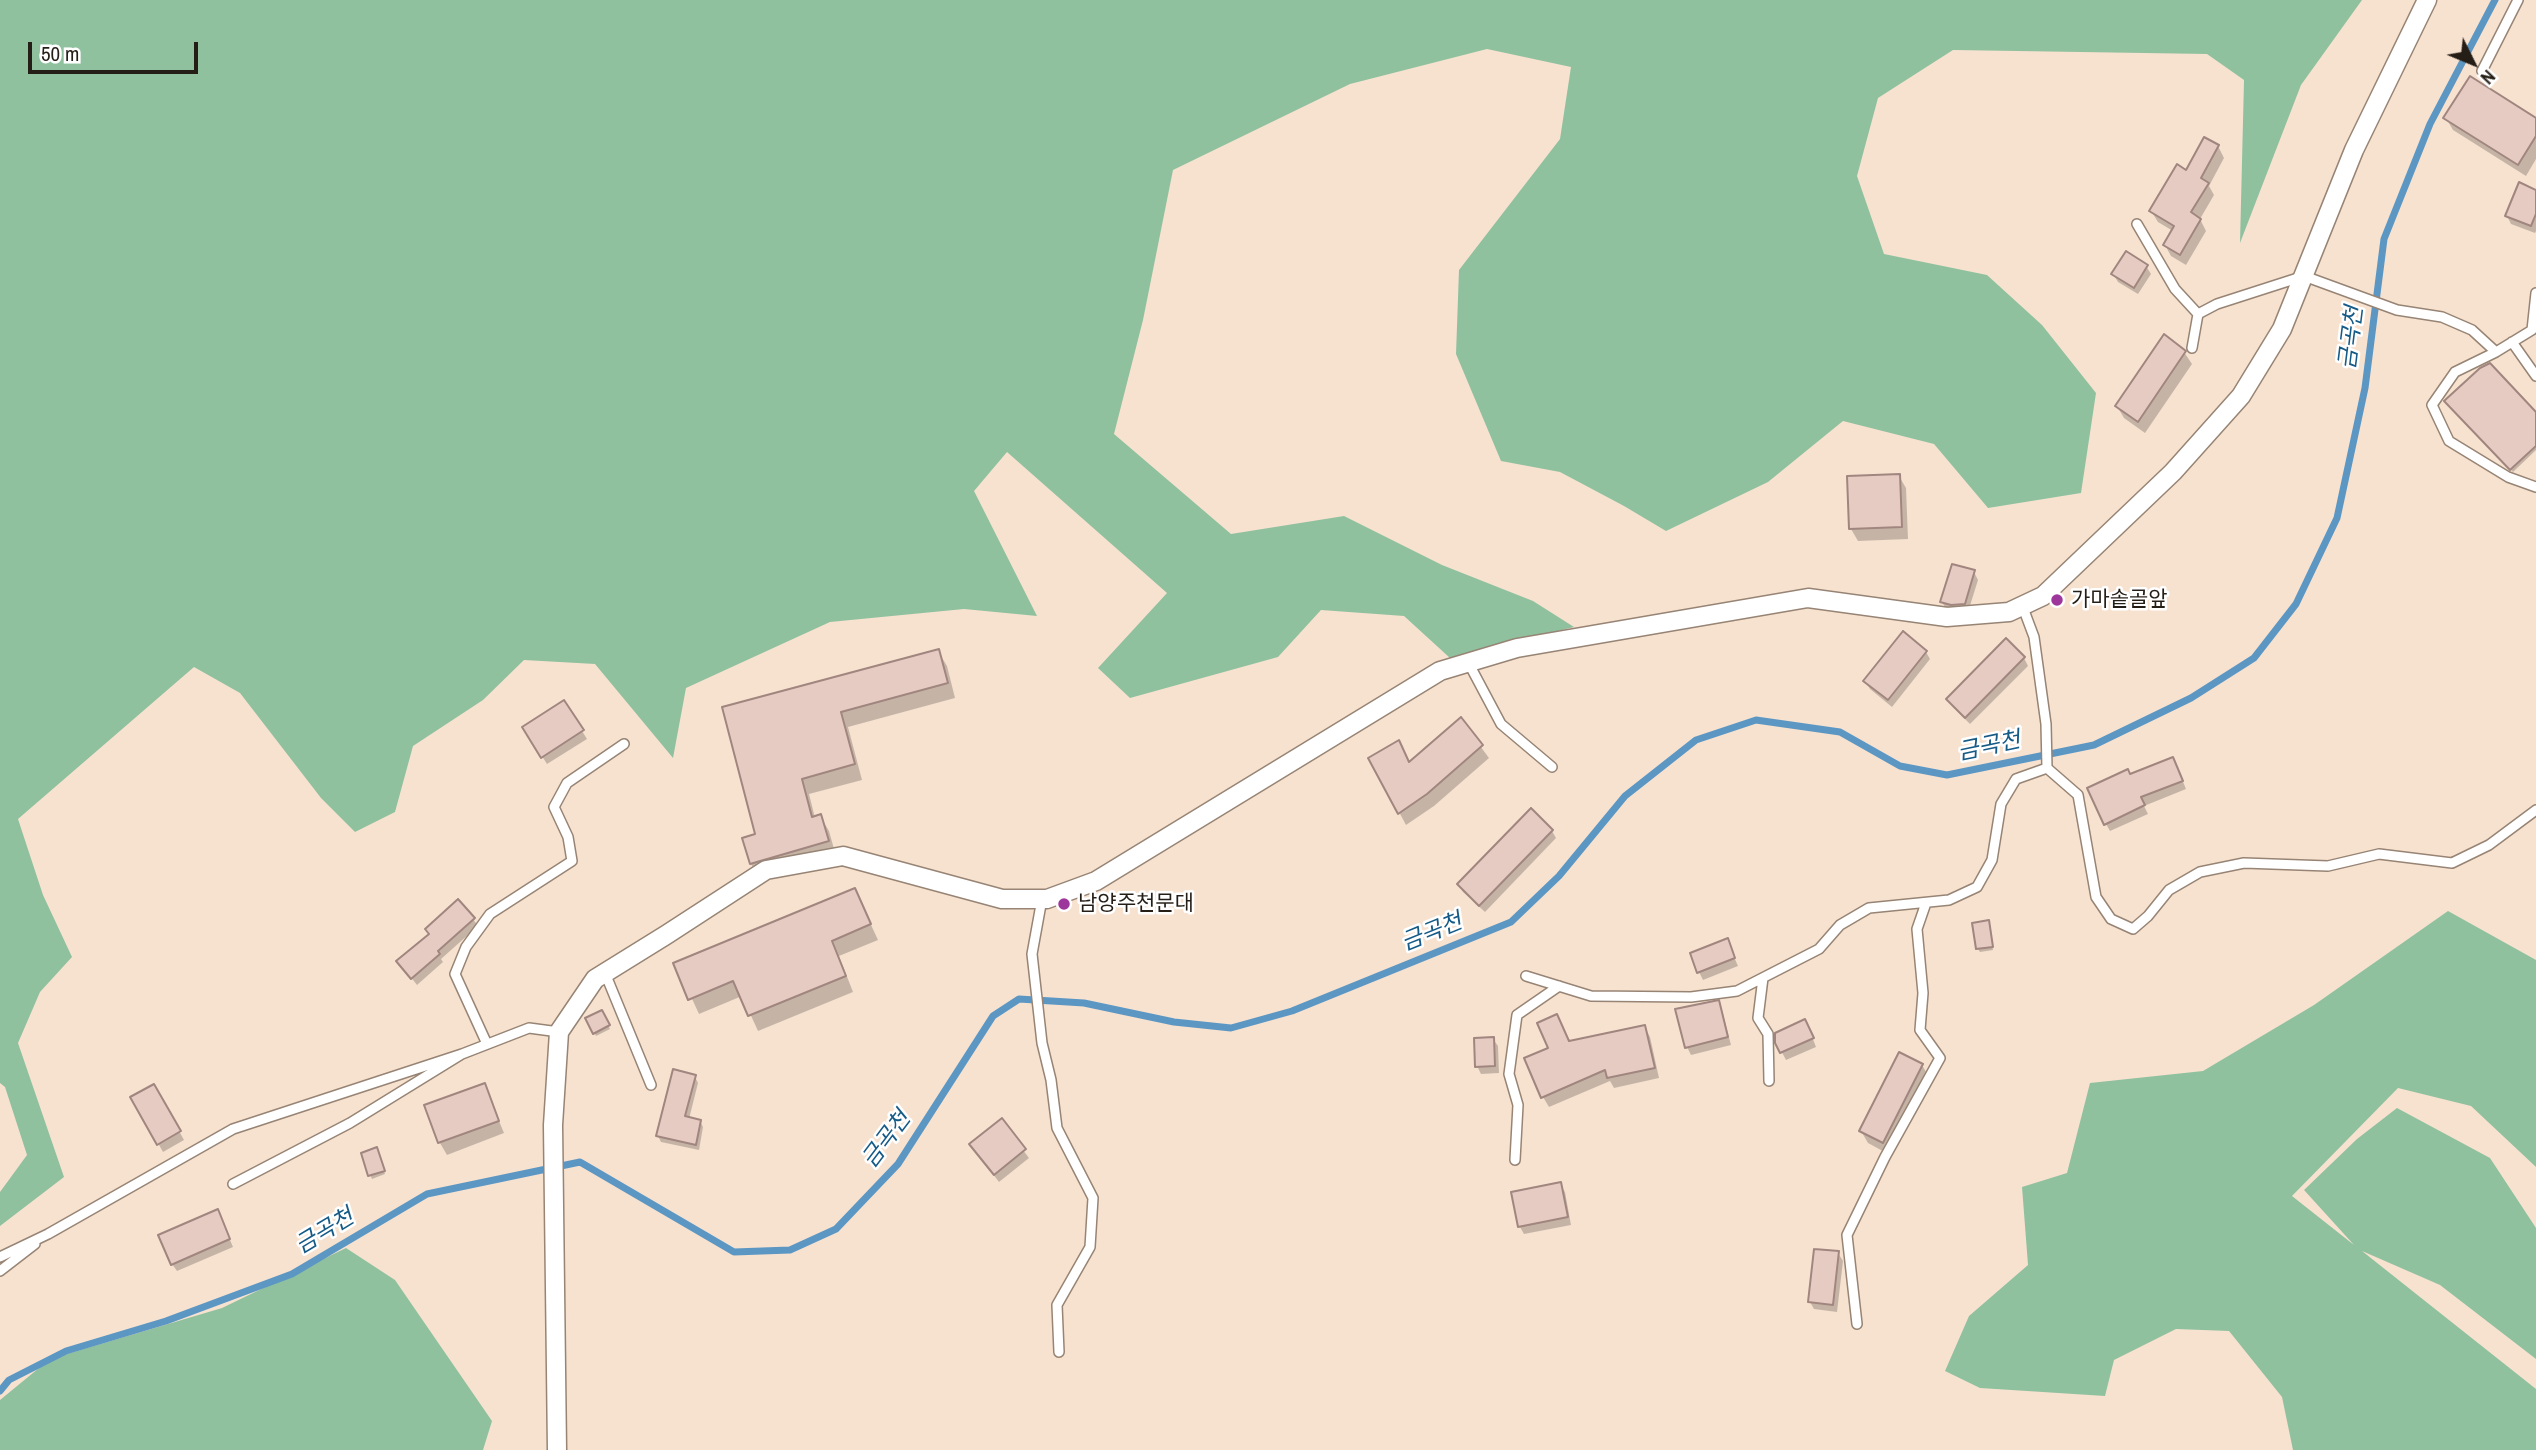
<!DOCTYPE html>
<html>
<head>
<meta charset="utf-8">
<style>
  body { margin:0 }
  #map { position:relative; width:2536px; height:1450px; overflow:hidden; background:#f7e2d0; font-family:"Archivo Narrow",sans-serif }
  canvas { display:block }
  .north { position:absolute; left:2438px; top:28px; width:70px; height:70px; -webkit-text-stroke:5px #fff; paint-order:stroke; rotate:133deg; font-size:19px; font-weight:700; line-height:28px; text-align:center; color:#251e17 }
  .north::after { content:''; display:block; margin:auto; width:24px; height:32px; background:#251e17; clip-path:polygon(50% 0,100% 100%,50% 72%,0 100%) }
  .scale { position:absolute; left:28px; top:42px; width:170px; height:32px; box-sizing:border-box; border:4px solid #251e17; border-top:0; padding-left:9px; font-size:21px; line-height:24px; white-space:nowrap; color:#251e17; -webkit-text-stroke:5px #fff; paint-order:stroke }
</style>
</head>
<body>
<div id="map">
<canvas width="2536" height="1450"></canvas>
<div class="north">N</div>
<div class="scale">50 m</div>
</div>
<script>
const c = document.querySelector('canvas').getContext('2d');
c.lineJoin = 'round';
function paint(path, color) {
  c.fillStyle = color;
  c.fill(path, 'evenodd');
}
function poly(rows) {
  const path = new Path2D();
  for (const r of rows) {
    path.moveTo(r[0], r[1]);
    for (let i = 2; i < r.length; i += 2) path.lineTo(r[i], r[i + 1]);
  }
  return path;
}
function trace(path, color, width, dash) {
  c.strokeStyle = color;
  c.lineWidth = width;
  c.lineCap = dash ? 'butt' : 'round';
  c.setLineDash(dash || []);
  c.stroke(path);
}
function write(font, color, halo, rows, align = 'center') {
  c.font = font + ' "Archivo Narrow","Noto Sans KR",sans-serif';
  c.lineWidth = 5;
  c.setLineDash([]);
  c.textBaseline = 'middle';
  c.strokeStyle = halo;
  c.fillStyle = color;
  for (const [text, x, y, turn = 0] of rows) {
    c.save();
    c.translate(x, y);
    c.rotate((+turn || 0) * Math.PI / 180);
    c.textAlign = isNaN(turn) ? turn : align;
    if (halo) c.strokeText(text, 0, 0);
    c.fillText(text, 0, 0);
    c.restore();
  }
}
const green = poly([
  [0,0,2362,0,2301,85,2240,243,2244,80,2207,54,1953,50,1878,98,1857,176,1884,254,1987,275,2042,325,2096,393,2081,493,1988,508,1934,444,1843,421,1768,482,1666,531,1624,506,1560,472,1501,461,1456,354,1459,270,1560,139,1571,67,1487,49,1350,84,1173,170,1143,320,1114,434,1231,534,1344,516,1442,565,1533,601,1574,627,1450,658,1404,616,1321,610,1278,657,1130,698,1098,668,1167,593,1007,452,974,491,1037,616,964,609,830,622,686,688,673,758,595,664,524,660,483,700,413,746,395,812,355,832,321,798,240,693,194,667,18,819,43,895,72,957,40,992,18,1043,64,1177,0,1226,0,1192,27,1155,5,1087,0,1083],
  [2448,911,2536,960,2536,1167,2471,1106,2398,1088,2292,1196,2354,1245,2304,1190,2357,1139,2397,1108,2490,1158,2536,1228,2536,1359,2440,1285,2362,1251,2536,1389,2536,1450,2293,1450,2282,1397,2229,1331,2176,1329,2114,1360,2105,1396,1980,1388,1945,1371,1969,1316,2028,1265,2022,1187,2067,1173,2090,1083,2203,1071,2314,1005],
  [346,1248,395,1280,492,1421,483,1450,0,1450,0,1400,50,1359,222,1308]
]);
const shadow = poly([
  [2446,118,2536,120,2536,159,2526,176,2453,130],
  [2218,146,2224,158,2209,186,2214,195,2200,219,2206,231,2186,265,2171,256,2165,245,2173,231,2158,222,2151,211,2187,172],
  [2536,192,2536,231,2535,233,2511,224,2507,216],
  [2146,266,2151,274,2138,294,2118,282,2113,274],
  [2184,352,2192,364,2145,433,2124,418,2117,406],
  [2448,405,2536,414,2536,450,2513,472],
  [1899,476,1906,488,1908,539,1858,541,1851,529],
  [1974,572,1978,580,1968,612,1946,609,1942,602],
  [938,651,947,666,955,698,848,727,862,780,809,794,815,818,820,816,829,831,836,856,760,879,751,864,744,839,757,835,724,708],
  [1926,652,1930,659,1892,707,1870,689,1865,681],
  [2024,658,2028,666,1970,724,1953,707,1948,699],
  [564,702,587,739,547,764,524,728],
  [1461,720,1489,758,1434,806,1406,825,1370,758,1410,764],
  [2177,767,2186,789,2144,806,2148,814,2110,831,2106,824,2130,776],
  [1552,831,1556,838,1485,912,1463,892,1459,885],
  [855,890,878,940,839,956,853,992,758,1031,742,996,699,1014,676,964],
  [473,919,478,926,441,959,443,962,417,985,399,962],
  [1988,922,1993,950,1980,952,1978,949],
  [1727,941,1738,966,1703,980,1699,972],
  [1718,1002,1722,1010,1731,1045,1691,1055,1687,1047],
  [601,1012,610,1029,596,1036,588,1019],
  [1645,1027,1650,1037,1659,1078,1614,1088,1610,1081,1549,1107,1543,1097,1550,1049,1569,1043],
  [1809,1029,1816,1047,1786,1060,1777,1043],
  [1493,1039,1498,1046,1499,1073,1481,1074,1477,1066],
  [1922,1065,1929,1077,1890,1155,1868,1143,1861,1131],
  [695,1077,698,1083,689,1119,700,1121,703,1127,699,1150,661,1142,658,1136],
  [484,1085,504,1133,447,1155,440,1143,427,1106],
  [154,1086,184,1140,163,1152,133,1098],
  [1001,1121,1029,1158,999,1182,976,1152],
  [378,1153,385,1174,372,1179,370,1175],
  [1560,1184,1565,1192,1571,1225,1524,1234,1520,1227,1513,1193],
  [221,1219,233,1247,177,1271,172,1264],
  [1838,1253,1843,1261,1837,1312,1814,1309,1810,1302]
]);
const stream = poly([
  [0,1391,9,1380,66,1351,166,1321,292,1274,427,1194,580,1162,734,1252,790,1250,836,1229,898,1164,993,1016,1019,999,1084,1003,1174,1022,1231,1028,1292,1011,1511,922,1559,876,1625,796,1696,740,1756,720,1840,732,1900,766,1947,775,2094,745,2191,698,2254,658,2296,604,2337,518,2365,388,2384,239,2430,124,2495,0]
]);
const building = poly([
  [2470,76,2536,118,2536,136,2518,165,2443,118,2470,76],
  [2204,137,2219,145,2201,178,2209,183,2191,212,2201,219,2180,255,2163,245,2174,226,2149,211,2177,164,2186,170,2204,137],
  [2519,182,2536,190,2536,214,2531,226,2505,216,2519,182],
  [2126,251,2148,265,2134,288,2111,274,2126,251],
  [2164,334,2186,351,2138,422,2115,406,2164,334],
  [2490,363,2536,412,2536,446,2510,470,2444,401,2480,368,2490,363],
  [1900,474,1902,527,1849,529,1847,476,1900,474],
  [1952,564,1975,570,1965,604,1951,605,1940,602,1952,564],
  [1903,631,1927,651,1888,700,1863,681,1903,631],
  [2006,638,2025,657,1965,718,1946,699,2006,638],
  [939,649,948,683,841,712,855,764,802,779,812,817,821,814,829,841,750,864,742,838,755,834,722,707,939,649],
  [564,700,584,730,541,758,522,727,564,700],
  [1461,717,1483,745,1427,794,1398,814,1368,758,1399,740,1409,762,1461,717],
  [2173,757,2183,781,2141,797,2145,805,2104,825,2087,788,2128,769,2130,774,2173,757],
  [1531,808,1553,830,1479,906,1457,884,1531,808],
  [855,888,871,924,832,941,846,976,748,1016,733,981,688,1000,673,963,855,888],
  [458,899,475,918,438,951,440,954,411,979,396,961,429,934,425,929,458,899],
  [1989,920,1993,947,1976,949,1972,923,1989,920],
  [1728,938,1735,958,1697,973,1690,953,1728,938],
  [1719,1000,1728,1037,1685,1048,1675,1009,1719,1000],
  [602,1010,610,1025,593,1034,585,1018,602,1010],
  [1557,1014,1569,1041,1645,1025,1655,1068,1607,1078,1605,1070,1541,1098,1524,1058,1548,1048,1537,1023,1557,1014],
  [1805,1019,1814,1038,1780,1053,1775,1043,1775,1033,1805,1019],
  [1494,1037,1495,1066,1475,1067,1474,1038,1494,1037],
  [1899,1052,1923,1064,1883,1143,1859,1131,1899,1052],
  [673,1069,696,1075,685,1116,701,1120,696,1145,656,1136,673,1069],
  [485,1083,499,1121,438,1143,424,1105,485,1083],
  [154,1084,181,1131,157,1145,130,1097,154,1084],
  [1002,1118,1026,1149,994,1175,969,1144,1002,1118],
  [377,1147,385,1171,368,1176,361,1153,377,1147],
  [1561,1182,1568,1217,1518,1227,1511,1192,1561,1182],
  [218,1209,230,1239,171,1265,158,1235,218,1209],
  [1814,1249,1839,1251,1833,1305,1808,1302,1814,1249]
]);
const service = poly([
  [2482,71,2518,0],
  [2137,224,2175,289,2198,314],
  [2512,342,2536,376],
  [2192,348,2198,314,2217,304,2304,276,2397,310,2442,317,2472,330,2496,352,2532,330,2536,293],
  [2496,352,2455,372,2432,405,2449,441,2508,477,2536,487],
  [2022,605,2034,637,2046,724,2047,768,2078,795,2096,897,2111,919,2133,929,2148,916,2169,890,2200,872,2244,863,2328,866,2379,854,2452,863,2489,845,2536,810],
  [1468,662,1501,724,1552,767],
  [1042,899,1032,954,1042,1043,1051,1080,1057,1128,1093,1198,1090,1247,1057,1305,1059,1352],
  [605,973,651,1085],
  [1526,976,1591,996,1691,997,1737,991,1819,949,1840,925,1869,908,1949,900,1977,887,1992,860,2001,804,2016,779,2047,768],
  [1763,978,1758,1018,1768,1034,1769,1081],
  [487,1044,455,974,466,947,490,914,572,861,568,837,554,807,567,783,624,744],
  [1515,1160,1518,1105,1509,1074,1517,1015,1559,986],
  [233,1184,350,1123,462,1054,529,1028,559,1032],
  [0,1257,48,1234,233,1129,462,1054],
  [0,1271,35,1244],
  [1857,1324,1847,1235,1885,1157,1940,1058,1920,1030,1923,993,1917,929,1926,903]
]);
const minor = poly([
  [557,1450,553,1125,559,1032,595,979,666,935,766,870,843,856,1002,899,1047,899,1096,881,1440,671,1517,648,1808,598,1947,617,2009,612,2043,596,2173,472,2241,396,2282,329,2354,150,2427,0]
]);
const markers = [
  [2057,600,7,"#9e379b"],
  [1064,904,7,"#9e379b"]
];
const poiNames = [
  ["가마솥골앞",2071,600],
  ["남양주천문대",1078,904]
];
const waterNames = [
  ["금곡천",2352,338,-83],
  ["금곡천",1989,747,-12],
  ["금곡천",1432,933,-22],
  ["금곡천",887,1140,-53],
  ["금곡천",325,1232,-31]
];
paint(green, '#90c19f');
paint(shadow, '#0003');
trace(stream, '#5c97c4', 7);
paint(building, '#e6cbc3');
trace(building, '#a0867f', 2);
trace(service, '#978474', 12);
trace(minor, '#978474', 21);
trace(service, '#fff', 9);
trace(minor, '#fff', 18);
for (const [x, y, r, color] of markers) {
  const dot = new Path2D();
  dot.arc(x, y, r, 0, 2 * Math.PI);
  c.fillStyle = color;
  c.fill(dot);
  trace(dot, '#fff', 2.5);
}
write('21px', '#251e17', '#fff', poiNames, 'left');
write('italic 23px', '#165a86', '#fff', waterNames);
</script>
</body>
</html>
